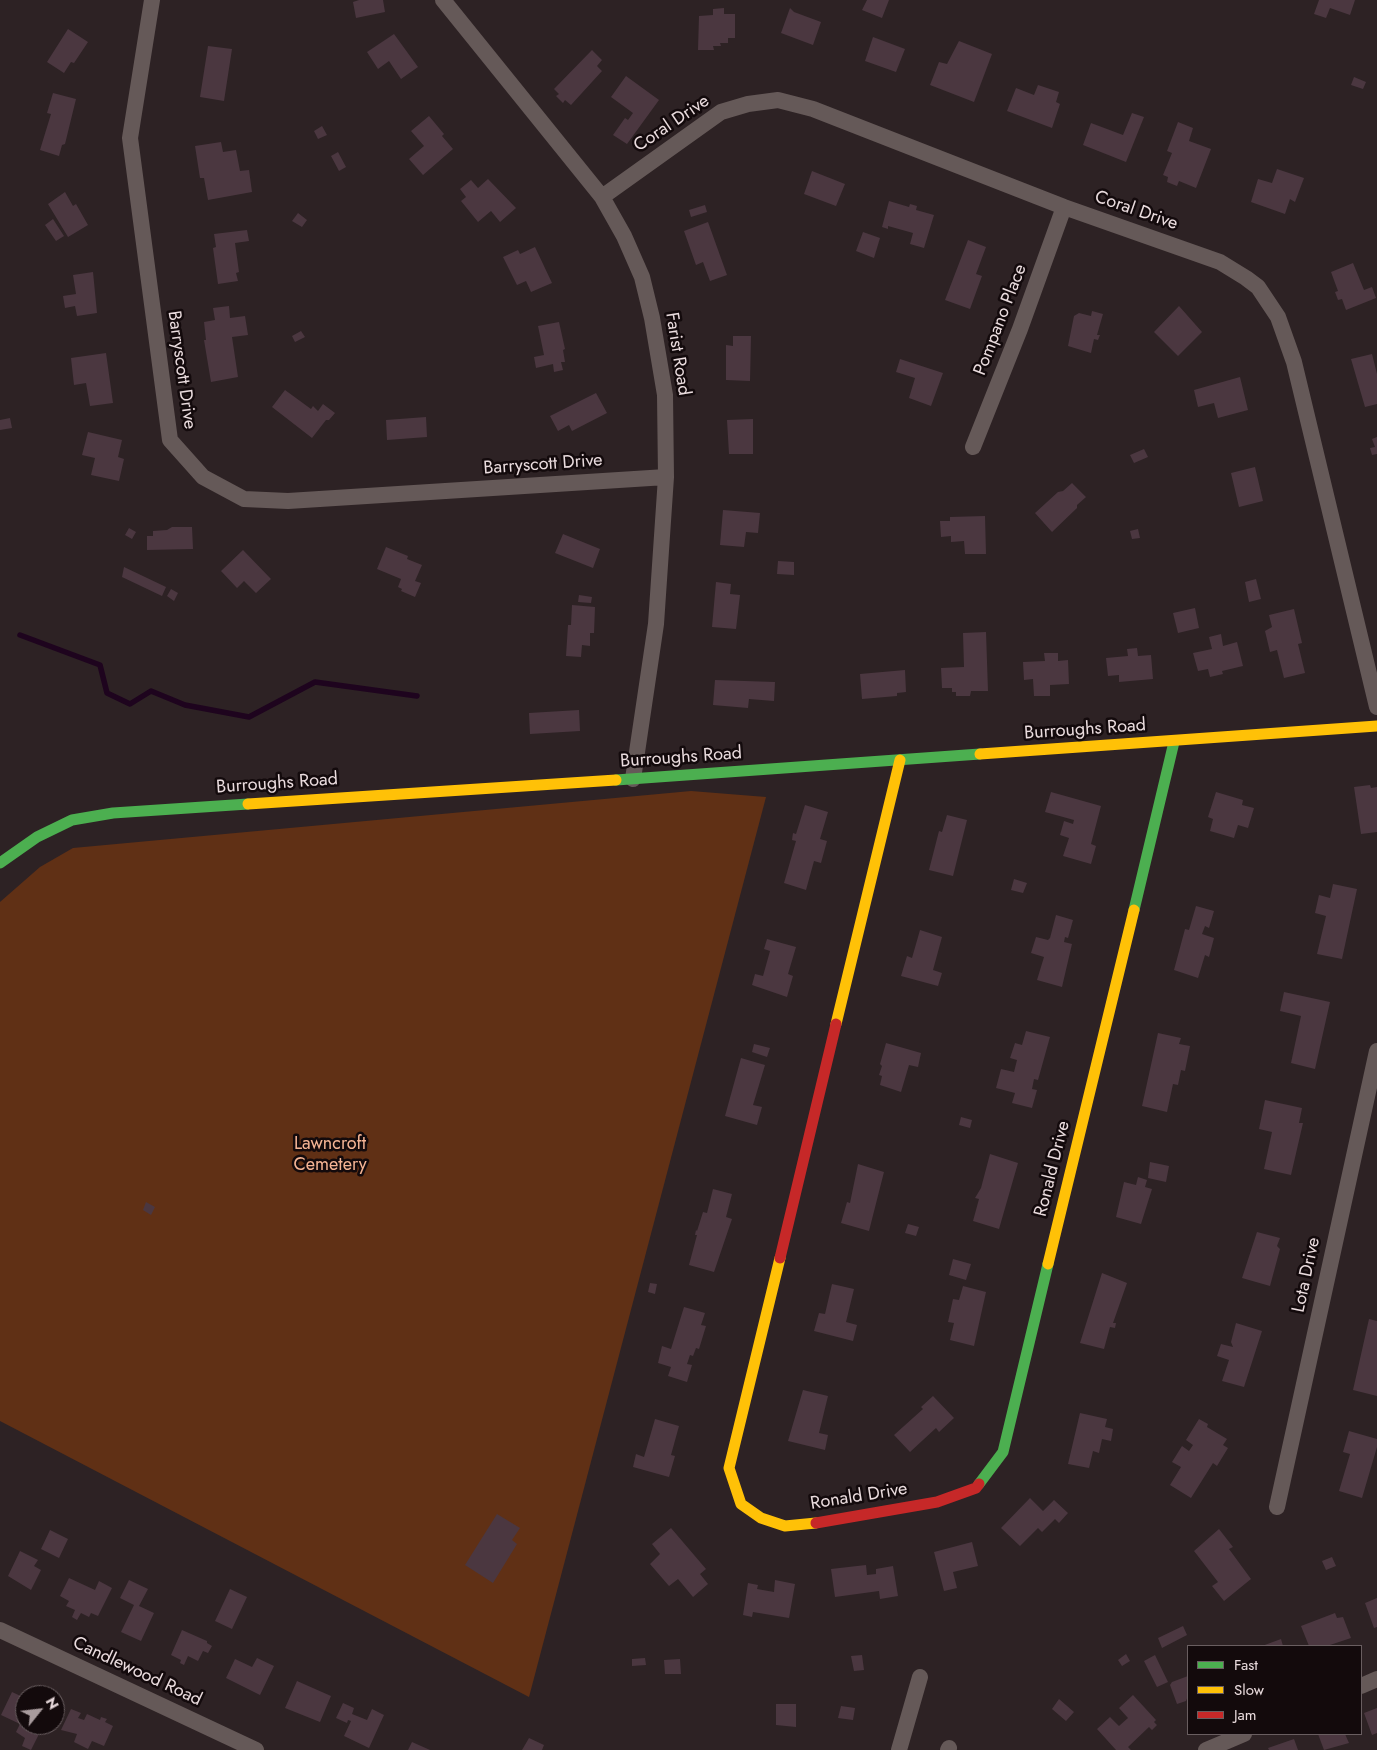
<!DOCTYPE html>
<html>
<head>
<meta charset="utf-8">
<style>
  body { margin:0 }
  #map { position:relative; width:1377px; height:1750px; overflow:hidden; background:#2d2224; font-family:Jost,sans-serif }
  canvas { display:block }
  .legend { position:absolute; left:1187px; top:1645px; width:175px; height:90px; box-sizing:border-box; background:#130a0c; border:1px solid #695e60; margin:0; padding:6px 9px; list-style:none; font-size:15px; color:#eadcde }
  .legend li { display:flex; align-items:center; gap:10px; height:25px }
  .legend b { width:25px; border:1px solid #695e60 }
  .north { position:absolute; left:15px; top:1685px; width:50px; height:50px; box-sizing:border-box; background:#130a0c; border:1px solid #695e60; border-radius:50%; rotate:61deg; font-size:14px; font-weight:700; line-height:20px; text-align:center; color:#eadcde }
  .north::after { content:''; display:block; margin:auto; width:18px; height:22px; background:#a89b9d; clip-path:polygon(50% 0,100% 100%,50% 72%,0 100%) }
</style>
</head>
<body>
<div id="map">
<canvas width="1377" height="1750"></canvas>
<ul class="legend">
<li><b style="height:6px;background:#4caf50"></b>Fast</li>
<li><b style="height:6px;background:#ffc107"></b>Slow</li>
<li><b style="height:6px;background:#c62828"></b>Jam</li>
</ul>
<div class="north">N</div>
</div>
<script>
const c = document.querySelector('canvas').getContext('2d');
c.lineJoin = 'round';
function paint(path, color) {
  c.fillStyle = color;
  c.fill(path, 'evenodd');
}
function poly(rows) {
  const path = new Path2D();
  for (const r of rows) {
    path.moveTo(r[0], r[1]);
    for (let i = 2; i < r.length; i += 2) path.lineTo(r[i], r[i + 1]);
  }
  return path;
}
function trace(path, color, width, dash) {
  c.strokeStyle = color;
  c.lineWidth = width;
  c.lineCap = dash ? 'butt' : 'round';
  c.setLineDash(dash || []);
  c.stroke(path);
}
function write(font, color, halo, rows, align = 'center') {
  c.font = font + ' Jost,sans-serif';
  c.lineWidth = 5;
  c.setLineDash([]);
  c.textBaseline = 'middle';
  c.strokeStyle = halo;
  c.fillStyle = color;
  for (const [text, x, y, turn = 0] of rows) {
    c.save();
    c.translate(x, y);
    c.rotate((+turn || 0) * Math.PI / 180);
    c.textAlign = isNaN(turn) ? turn : align;
    if (halo) c.strokeText(text, 0, 0);
    c.fillText(text, 0, 0);
    c.restore();
  }
}
const green = poly([
  [691,791,766,797,529,1697,0,1421,0,902,40,867,73,848]
]);
const stream = poly([
  [20,635,100,665,107,693,130,704,151,691,185,705,249,717,315,682,417,696]
]);
const building = poly([
  [359,0,383,0,385,12,356,18,353,2],
  [867,0,889,0,882,18,862,10],
  [1319,0,1355,0,1350,15,1330,8,1326,18,1314,14],
  [724,8,724,14,735,14,735,38,728,38,728,43,720,43,721,46,713,46,714,50,698,50,699,16,713,15,713,9],
  [790,8,794,12,821,22,813,45,781,33],
  [68,29,88,42,74,63,71,62,64,73,47,62],
  [394,34,418,67,401,79,389,61,378,69,367,52],
  [873,37,905,49,896,72,865,61],
  [959,41,992,54,974,102,930,85,939,62,947,64],
  [208,46,232,49,224,101,200,97],
  [592,50,602,60,597,66,602,71,571,105,565,100,563,103,556,96,559,94,554,89],
  [626,76,659,100,627,144,613,135,625,118,628,120,633,113,611,97],
  [1354,77,1366,82,1363,89,1351,85],
  [1038,85,1059,92,1056,102,1060,104,1052,128,1007,111,1016,88,1034,95],
  [53,93,76,99,65,144,62,145,59,156,40,150,51,114,47,113],
  [1132,113,1144,117,1126,162,1083,145,1091,123,1123,135],
  [429,116,444,134,442,136,453,149,423,175,409,159,424,146,411,131],
  [1178,122,1193,128,1189,141,1211,149,1196,188,1179,181,1177,186,1167,182,1168,177,1163,175,1172,153,1167,151],
  [322,126,327,135,318,139,314,131],
  [221,142,223,152,236,150,240,171,249,170,252,192,208,200,204,178,200,178,195,146],
  [338,152,346,167,339,171,331,156],
  [1277,169,1304,178,1295,202,1290,199,1285,214,1251,202,1258,179,1272,183],
  [812,171,845,184,836,206,804,194],
  [488,179,516,208,500,222,491,211,478,222,461,201,466,197,460,189,471,180,478,188],
  [65,192,73,206,76,204,88,225,68,237,48,204],
  [889,201,909,207,910,204,917,206,916,210,934,215,924,248,910,244,913,233,888,226,888,229,882,227],
  [705,205,707,212,691,217,689,210],
  [298,213,307,220,302,227,292,221],
  [53,219,64,236,56,241,45,225],
  [708,222,727,275,710,281,703,262,696,265,684,231],
  [247,230,249,241,235,243,239,272,236,273,238,281,218,284,213,248,216,247,214,234],
  [863,232,880,238,874,258,856,251],
  [968,240,986,247,976,274,982,276,970,309,945,300],
  [535,247,552,283,531,292,526,281,517,285,503,257,518,250,520,254],
  [1353,263,1364,290,1372,287,1376,298,1346,310,1342,299,1338,300,1335,292,1338,291,1331,272],
  [93,272,97,313,77,316,75,306,65,308,63,296,76,294,73,275],
  [229,306,230,318,245,316,248,335,232,337,238,377,211,382,204,340,206,340,204,322,215,320,213,308],
  [1179,306,1202,332,1178,356,1154,332],
  [1092,311,1103,314,1097,335,1100,335,1098,340,1094,339,1091,353,1068,346,1074,316,1079,313,1091,316],
  [559,322,565,349,563,350,565,362,561,362,563,370,554,372,553,364,536,368,534,357,544,355,538,326],
  [301,331,305,337,295,342,292,336],
  [733,336,751,336,750,381,726,380,726,345,733,346],
  [106,353,113,403,90,406,86,383,74,385,71,358],
  [1372,354,1377,374,1377,404,1365,407,1351,359],
  [900,359,943,373,931,406,909,398,915,378,896,372],
  [1240,377,1248,410,1218,418,1214,403,1198,407,1194,390],
  [285,390,311,409,313,406,318,411,323,404,335,413,329,420,326,420,312,438,272,407],
  [596,393,607,413,572,431,569,425,558,431,550,416],
  [426,417,427,437,387,440,386,420],
  [10,418,12,428,0,430,0,420],
  [753,419,753,454,729,454,727,420],
  [88,432,122,440,118,457,124,459,119,481,91,475,95,458,82,455],
  [1377,437,1377,454,1372,455,1370,448,1375,447,1372,439],
  [1144,449,1148,457,1134,463,1130,455],
  [1255,467,1263,501,1239,507,1231,473],
  [1072,483,1086,497,1077,505,1077,508,1052,532,1035,513,1058,492,1063,491],
  [723,510,760,513,758,533,746,532,744,547,720,545],
  [985,516,986,554,965,554,964,541,951,542,951,536,941,537,940,521,950,521,950,517],
  [172,527,192,527,193,549,147,550,147,536,153,536,153,531,167,530],
  [129,528,136,532,132,539,125,535],
  [1138,529,1140,538,1132,539,1130,531],
  [563,534,600,549,593,568,555,553],
  [386,547,408,556,407,559,422,565,415,581,421,583,415,597,401,591,402,589,398,587,401,579,377,569],
  [243,550,271,579,256,593,244,581,237,588,221,571],
  [778,561,794,562,794,575,777,574],
  [124,567,166,587,162,596,122,577],
  [1256,579,1261,599,1249,602,1245,582],
  [716,582,731,584,730,594,740,595,736,629,712,627],
  [171,589,178,593,174,601,167,596],
  [579,595,592,597,591,603,578,602],
  [572,605,595,607,594,633,590,633,590,646,582,645,581,657,566,656,568,625,571,625],
  [1195,608,1199,628,1178,633,1173,613],
  [1294,609,1302,643,1298,644,1305,673,1284,678,1277,650,1270,652,1265,631,1272,627,1269,615],
  [986,632,988,691,971,691,970,696,956,696,956,692,952,692,952,688,942,688,941,668,964,667,963,633],
  [1221,634,1223,646,1237,642,1243,666,1222,671,1223,674,1210,677,1208,669,1198,671,1193,653,1212,649,1209,637],
  [1137,648,1138,656,1151,655,1153,679,1119,682,1119,675,1108,676,1106,658,1128,656,1127,649],
  [1044,653,1058,653,1058,661,1068,660,1069,684,1050,685,1050,696,1034,696,1033,679,1024,680,1023,662,1045,661],
  [905,670,906,692,897,693,897,696,862,699,860,674],
  [715,680,775,682,774,701,749,699,748,708,713,705],
  [579,710,580,731,530,734,529,713],
  [1370,785,1371,788,1377,787,1377,832,1361,834,1354,787],
  [1051,792,1101,806,1091,844,1096,846,1091,864,1063,856,1069,838,1060,835,1064,821,1073,824,1074,820,1045,812],
  [1216,792,1243,800,1242,805,1254,808,1248,828,1238,825,1234,838,1210,831,1213,819,1208,817],
  [805,805,828,812,820,839,827,841,821,863,814,861,806,890,784,883,796,841,792,840,793,833,796,834],
  [947,815,967,820,953,876,929,870,939,831,942,832],
  [1014,879,1027,883,1023,893,1011,890],
  [1333,884,1357,889,1342,959,1317,954,1326,916,1315,913,1319,895,1330,898],
  [1196,906,1214,911,1209,928,1205,926,1202,934,1214,938,1209,957,1205,955,1198,978,1174,970,1185,929,1189,930],
  [1056,915,1073,920,1068,938,1065,937,1064,942,1072,944,1062,987,1037,980,1044,957,1031,953,1036,937,1048,940,1050,938],
  [920,930,942,937,933,970,942,973,938,986,901,976,907,956,912,958],
  [767,939,796,947,788,974,793,976,787,997,752,985,755,974,763,976,770,951,764,949],
  [1284,992,1330,1002,1315,1069,1291,1063,1301,1016,1280,1011],
  [1026,1031,1050,1037,1038,1080,1034,1079,1032,1089,1037,1090,1032,1108,1012,1103,1015,1093,996,1088,1001,1069,1014,1072,1017,1060,1010,1058,1015,1043,1022,1045],
  [1158,1033,1181,1038,1179,1044,1190,1046,1185,1071,1181,1070,1178,1085,1173,1084,1167,1112,1142,1106],
  [886,1043,921,1053,918,1067,909,1065,901,1092,880,1085,882,1076,879,1075,882,1066,880,1064],
  [754,1044,770,1048,767,1057,752,1052],
  [741,1058,765,1065,753,1105,762,1107,757,1125,725,1116],
  [1265,1100,1302,1108,1299,1123,1303,1123,1291,1175,1264,1169,1272,1132,1259,1129],
  [961,1117,972,1120,970,1128,959,1125],
  [990,1154,1018,1163,999,1229,973,1221,979,1199,975,1198,981,1188],
  [1150,1162,1169,1166,1166,1182,1148,1178],
  [858,1164,884,1172,869,1231,841,1223,847,1202,850,1203],
  [1138,1177,1147,1180,1145,1187,1152,1189,1141,1224,1116,1217,1124,1182,1136,1185],
  [713,1189,732,1194,726,1217,732,1219,714,1272,689,1265,697,1235,695,1235,696,1230,697,1231,703,1212,707,1213],
  [146,1202,155,1207,151,1215,143,1210],
  [908,1224,919,1227,916,1236,905,1233],
  [1257,1232,1280,1238,1277,1246,1280,1249,1270,1286,1242,1278],
  [953,1259,971,1264,966,1280,949,1275],
  [1102,1273,1127,1283,1113,1323,1116,1323,1115,1328,1110,1327,1104,1349,1080,1343],
  [650,1283,657,1284,655,1294,648,1292],
  [832,1284,854,1289,846,1322,857,1325,853,1341,814,1331,819,1313,825,1314],
  [963,1286,986,1292,974,1346,950,1340,954,1323,948,1322,953,1299,959,1300],
  [684,1307,705,1313,701,1325,706,1326,699,1349,696,1348,693,1356,690,1355,687,1364,692,1365,687,1382,668,1376,671,1367,658,1363,662,1346,671,1349],
  [1369,1319,1377,1321,1377,1396,1353,1390],
  [1236,1323,1262,1331,1244,1387,1222,1381,1229,1360,1217,1356,1221,1344,1233,1347,1231,1342],
  [803,1390,828,1396,819,1433,828,1435,825,1450,788,1441],
  [933,1396,954,1418,939,1432,936,1428,910,1452,894,1435,923,1409,921,1407],
  [1080,1413,1107,1419,1105,1427,1113,1429,1111,1441,1102,1439,1099,1453,1093,1451,1089,1468,1068,1464],
  [655,1419,679,1426,671,1455,675,1456,669,1477,633,1467,636,1454,644,1457],
  [1199,1419,1208,1424,1207,1427,1227,1439,1223,1445,1228,1448,1217,1466,1213,1463,1191,1498,1170,1485,1181,1467,1172,1462,1182,1446,1189,1451,1193,1445,1186,1440],
  [1349,1431,1377,1439,1377,1447,1362,1498,1339,1491,1350,1454,1343,1452],
  [1030,1498,1043,1511,1054,1500,1068,1513,1059,1523,1055,1519,1042,1532,1038,1528,1020,1546,1001,1528],
  [497,1514,520,1528,512,1540,517,1544,493,1583,465,1565],
  [671,1528,706,1569,700,1574,708,1584,693,1597,678,1579,669,1586,650,1564,660,1554,652,1544],
  [1219,1529,1233,1547,1229,1549,1251,1579,1224,1601,1212,1586,1218,1582,1194,1551],
  [50,1530,68,1539,59,1558,41,1549],
  [972,1542,978,1566,953,1572,957,1588,944,1591,934,1552],
  [20,1551,38,1560,34,1566,41,1570,31,1590,8,1576],
  [1332,1557,1336,1566,1326,1570,1322,1561],
  [866,1565,867,1575,876,1574,876,1569,893,1566,898,1596,880,1599,879,1591,835,1597,831,1569],
  [69,1578,95,1590,99,1581,112,1588,98,1616,91,1613,89,1617,81,1613,77,1620,72,1617,75,1610,66,1606,69,1601,60,1596],
  [129,1580,148,1589,139,1606,154,1613,141,1641,121,1632,134,1605,120,1598],
  [775,1580,795,1584,789,1618,753,1612,752,1617,743,1615,748,1583,758,1585,757,1589,774,1592],
  [230,1589,247,1597,232,1629,215,1621],
  [1377,1598,1377,1627,1374,1628,1365,1603],
  [1335,1613,1337,1618,1343,1617,1351,1638,1327,1646,1309,1646,1301,1626],
  [1183,1626,1187,1635,1162,1648,1158,1638],
  [182,1630,207,1641,207,1643,212,1646,208,1653,203,1651,198,1661,188,1656,184,1665,180,1663,181,1660,171,1655],
  [1281,1639,1283,1646,1262,1646],
  [1126,1654,1130,1661,1122,1666,1118,1660],
  [862,1655,864,1670,854,1671,851,1656],
  [1155,1655,1168,1682,1157,1687,1144,1661],
  [257,1658,274,1666,260,1695,226,1678,235,1659,252,1667],
  [645,1658,646,1665,632,1666,632,1659],
  [680,1659,681,1674,665,1674,664,1660],
  [1188,1676,1188,1696,1186,1701,1177,1704,1170,1685,1172,1682],
  [297,1681,331,1696,320,1722,285,1708],
  [12,1692,25,1698,25,1725,41,1730,31,1750,22,1746,25,1738,16,1732,20,1724,1,1715],
  [1133,1695,1156,1720,1154,1722,1157,1725,1152,1730,1149,1727,1128,1747,1131,1750,1116,1750,1097,1729,1110,1717,1119,1726,1128,1718,1119,1708],
  [1059,1699,1074,1712,1066,1721,1052,1709],
  [343,1703,354,1708,352,1714,367,1720,372,1709,384,1715,369,1748,344,1736,351,1721,348,1720,347,1723,336,1718],
  [776,1704,796,1704,796,1727,776,1725],
  [841,1706,855,1708,853,1720,838,1718],
  [1377,1708,1377,1733,1372,1735,1364,1713],
  [71,1709,81,1713,78,1718,84,1720,87,1714,100,1720,101,1717,107,1719,105,1722,113,1726,104,1746,92,1741,88,1749,74,1742,77,1734,61,1730],
  [1318,1734,1345,1734,1349,1743,1324,1750],
  [529,1738,544,1745,542,1750,522,1750],
  [1294,1739,1298,1750,1269,1750,1268,1748],
  [412,1742,430,1750,408,1750]
]);
const street = poly([
  [152,0,130,138,170,440,203,477,244,499,288,501,666,477],
  [443,0,602,197,624,236,642,277,652,318,665,395,666,477,656,624,633,779],
  [602,197,721,112,748,104,778,100,813,109,1064,207,1220,262,1246,278,1258,287,1278,317,1294,362,1377,707],
  [973,447,1020,329,1064,207],
  [1277,1507,1377,1051],
  [0,1630,256,1750],
  [1361,1686,1377,1679],
  [899,1750,920,1677],
  [948,1750,949,1748],
  [1206,1750,1244,1734]
]);
const fast = poly([
  [616,780,980,754],
  [0,863,37,837,72,820,113,813,248,804],
  [1134,910,1174,742],
  [979,1484,1003,1452,1048,1264]
]);
const slow = poly([
  [980,754,1377,726],
  [248,804,616,780],
  [836,1024,900,760],
  [780,1258,729,1468,741,1504,761,1518,785,1526,816,1523],
  [1048,1264,1134,910]
]);
const jam = poly([
  [780,1258,836,1024],
  [816,1523,937,1502,976,1488,979,1484]
]);
const streetNames = [
  ["Coral Drive",672,124,-34],
  ["Coral Drive",1136,211,19],
  ["Pompano Place",1001,320,-69],
  ["Farist Road",677,354,81],
  ["Barryscott Drive",181,370,82],
  ["Barryscott Drive",543,465,-4],
  ["Burroughs Road",1085,730,-4],
  ["Burroughs Road",681,758,-4],
  ["Burroughs Road",277,784,-4],
  ["Ronald Drive",1053,1169,-76],
  ["Lota Drive",1307,1275,-78],
  ["Ronald Drive",859,1497,-9],
  ["Candlewood Road",137,1672,25]
];
const parkNames = [
  ["Lawncroft",330,1145],
  ["Cemetery",330,1166]
];
paint(green, '#603015');
trace(stream, '#1e041e', 5.5);
paint(building, '#4b3740');
trace(street, '#655958', 16);
trace(fast, '#4caf50', 11);
trace(slow, '#ffc107', 11);
trace(jam, '#c62828', 11);
write('18px', '#eadcde', '#130a0c', streetNames);
write('18px', '#f6b595', '#130a0c', parkNames);
</script>
</body>
</html>
